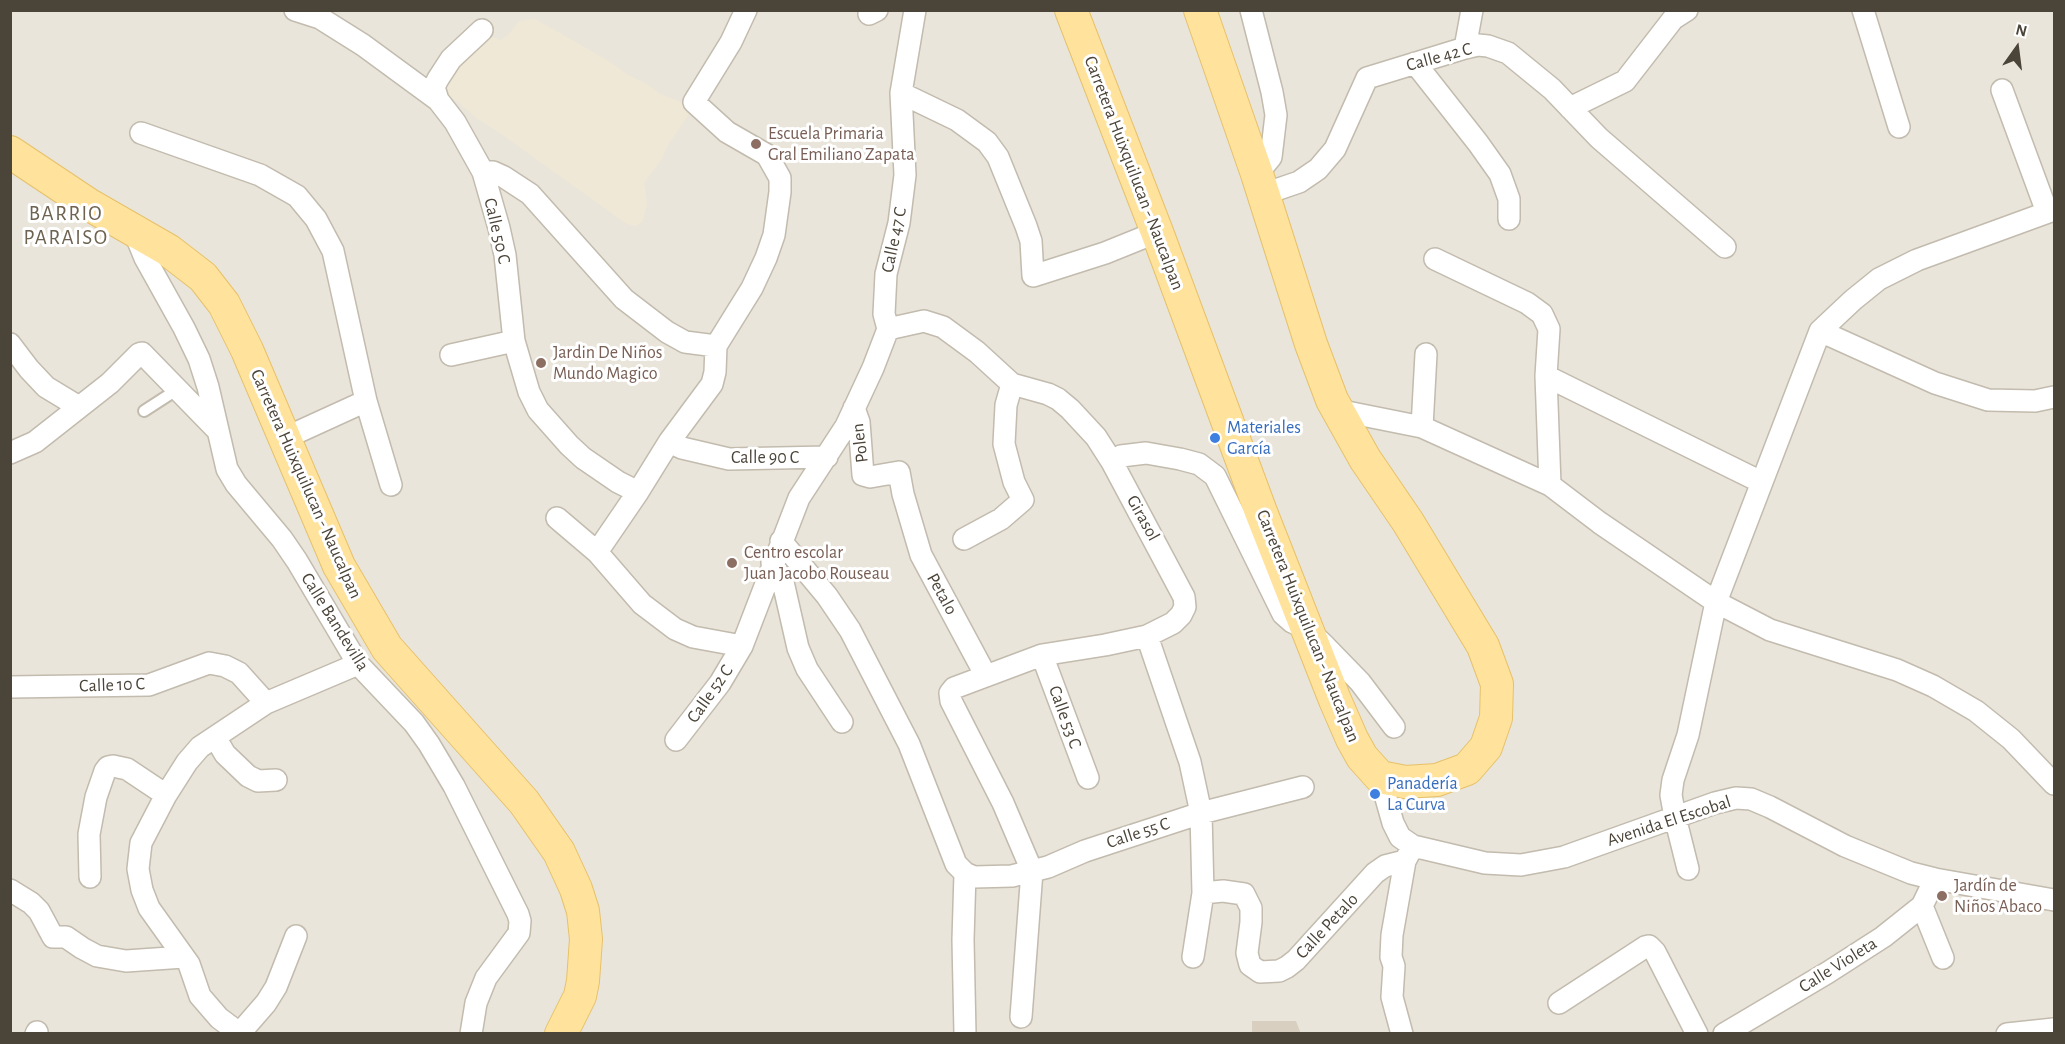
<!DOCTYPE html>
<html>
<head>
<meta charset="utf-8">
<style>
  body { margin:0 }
  #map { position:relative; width:2065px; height:1044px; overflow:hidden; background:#f6f3ec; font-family:"Alegreya Sans",sans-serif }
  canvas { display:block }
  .frame { position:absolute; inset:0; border:12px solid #4b4439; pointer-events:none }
  .north { position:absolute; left:1987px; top:18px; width:60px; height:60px; -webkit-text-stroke:4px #fff; paint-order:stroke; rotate:14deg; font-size:16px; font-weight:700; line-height:24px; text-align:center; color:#4b4439 }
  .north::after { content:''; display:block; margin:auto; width:21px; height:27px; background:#4b4439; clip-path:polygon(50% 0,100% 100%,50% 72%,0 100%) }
</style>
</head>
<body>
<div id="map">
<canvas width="2065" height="1044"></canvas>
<div class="frame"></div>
<div class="north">N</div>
</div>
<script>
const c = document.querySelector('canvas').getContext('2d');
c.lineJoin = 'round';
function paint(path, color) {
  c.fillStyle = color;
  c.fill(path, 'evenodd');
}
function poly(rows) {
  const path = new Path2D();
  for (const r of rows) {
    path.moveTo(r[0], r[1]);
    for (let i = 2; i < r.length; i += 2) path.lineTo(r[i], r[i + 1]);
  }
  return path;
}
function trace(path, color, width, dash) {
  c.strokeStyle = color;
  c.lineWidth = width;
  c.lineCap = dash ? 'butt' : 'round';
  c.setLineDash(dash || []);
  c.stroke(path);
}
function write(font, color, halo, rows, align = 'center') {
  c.font = font + ' "Alegreya Sans",sans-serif';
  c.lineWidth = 6;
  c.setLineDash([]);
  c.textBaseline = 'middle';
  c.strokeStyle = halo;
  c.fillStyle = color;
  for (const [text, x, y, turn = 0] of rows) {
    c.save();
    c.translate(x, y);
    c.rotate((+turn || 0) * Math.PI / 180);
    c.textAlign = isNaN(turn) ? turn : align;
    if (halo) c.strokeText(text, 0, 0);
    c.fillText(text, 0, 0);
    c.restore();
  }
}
const residential = poly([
  [11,11,2054,11,2054,1033,11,1033]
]);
const education = poly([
  [535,19,607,60,628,75,648,85,660,94,688,105,691,111,668,145,662,159,644,183,647,205,642,222,635,226,625,223,500,133,476,118,458,102,434,87,488,36,501,40,509,34,519,21]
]);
const building = poly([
  [1252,1021,1296,1021,1301,1034,1252,1034]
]);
const lane = poly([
  [144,411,178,389]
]);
const street = poly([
  [295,10,320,18,363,45,438,100,455,122,483,172,499,228,505,255,514,341,529,392,538,410,569,445,583,458,618,482,638,492],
  [1251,10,1272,92,1276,115,1271,157,1257,174],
  [1863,10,1899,127],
  [869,14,877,10],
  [1465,48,1472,10],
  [1415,63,1478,143,1500,174,1509,199,1509,219],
  [2002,90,2047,212],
  [901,93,957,120,987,142,998,157,1026,226,1031,241,1033,276,1105,253,1157,232],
  [438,100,434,87,438,79,451,59,482,30],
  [1570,108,1625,81,1673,19,1687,10],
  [141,133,260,175,297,196,316,219,333,251,366,401,391,485],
  [483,172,493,172,504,177,530,194,624,299,667,332,685,342,716,346],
  [1264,194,1299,182,1318,169,1335,149,1367,78,1465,48,1478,45,1488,46,1508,53,1552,89,1599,138,1725,247],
  [134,231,145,258,184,328,199,359,208,387,227,469,236,484,282,539,297,561,358,664,414,723,429,744,454,786,518,914,520,921,519,933,486,978,476,1003,471,1034],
  [1435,259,1527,303,1542,314,1549,329,1546,376],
  [888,329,924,321,943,327,977,352,1012,384,1048,394,1058,399,1070,409,1096,437,1112,462,1184,597,1185,607,1181,615,1173,623,1147,636,1105,645,1042,655,954,688,950,693,951,701,1003,803,1032,871,1021,1017],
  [1820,331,1935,383,1988,400,2035,401,2054,397],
  [10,344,29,369,46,387,79,407],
  [451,355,514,341],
  [854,408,859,422,863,475,870,477,899,472,903,494,921,555,986,676],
  [1337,410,1422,427,1550,485,1600,523,1716,602,1770,630,1897,670,1933,686,1976,711,2011,739,2054,784],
  [1422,427,1426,354],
  [285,438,366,401],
  [669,442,682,448,729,459,827,457],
  [10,453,35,442,110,383,139,354,142,353,218,431],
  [1112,462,1121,456,1146,453,1180,459,1199,464,1215,476,1283,614,1292,622,1307,629,1325,646,1360,682,1394,727],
  [1550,485,1546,376,1761,482],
  [557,518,597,552,638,492,669,442,712,384,715,372,716,346,752,288,766,258,774,235,780,192,780,178,767,155,727,132,694,102,731,42,746,10],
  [964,539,1001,519,1023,500,1014,482,1004,444,1006,405,1012,384],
  [781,541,827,596,850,630,909,744,956,864,965,873,974,877,1012,876,1048,867,1085,851,1201,813,1303,787],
  [597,552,642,604,675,629,693,637,742,646],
  [772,563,783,582,798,648,807,669,842,722],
  [1147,636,1190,762,1201,813,1203,893,1193,957],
  [1042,655,1088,778],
  [10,687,149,685,209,663,225,666,239,673,266,703],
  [215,737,225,754,248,776,258,781,276,780],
  [676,740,720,683,742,646,799,498,846,426,873,368,888,329,884,314,886,274,899,223,905,175,901,93,915,10],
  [1380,777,1393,823,1400,837,1413,846,1405,861,1392,935,1391,957,1394,966,1392,997,1402,1034],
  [1413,846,1485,863,1521,865,1564,857,1715,803,1736,798,1751,799,1770,807,1845,846,1911,873,1935,879,2054,900],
  [1688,869,1675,817,1671,795,1673,780,1688,735,1716,602,1820,331,1853,300,1879,279,1917,260,2054,210],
  [965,873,963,940,965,1034],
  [90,877,89,834,96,797,105,771,108,767,113,766,127,769,166,795],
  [10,890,31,903,39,911,53,937,66,937,82,948,97,956,126,961,184,957],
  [1203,893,1223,891,1244,894,1251,908,1251,922,1247,953,1250,965,1260,972,1279,971,1287,967,1296,960,1375,873,1385,866,1405,861],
  [1922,906,1943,958],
  [1559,1003,1645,947,1649,946,1655,952,1697,1034],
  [239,1033,219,1018,200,996,189,964,149,908,142,890,138,869,141,843,166,795,187,762,200,747,266,703,358,664],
  [36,1034,37,1032],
  [239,1034,266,1003,276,987,296,936],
  [1724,1034,1827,973,1883,937,1922,906,1935,879],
  [2007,1034,2054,1029]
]);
const primary = poly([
  [1071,10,1157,232,1261,512,1335,700,1352,739,1362,757,1380,777,1405,782,1437,780,1467,769,1486,747,1496,718,1497,684,1483,646,1408,522,1365,459,1332,400,1311,344,1257,174,1200,10],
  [10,152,88,204,168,250,203,277,224,304,247,350,339,566,387,648,524,802,559,852,576,889,583,911,586,939,583,981,580,996,561,1034]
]);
const markers = [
  [756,144,6,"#8d6e63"],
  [541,363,6,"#8d6e63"],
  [1215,438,6,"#3f7fe0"],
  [732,563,6,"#8d6e63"],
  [1375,794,6,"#3f7fe0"],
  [1942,896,6,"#8d6e63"]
];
const streetNames = [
  ["Calle 42 C",1439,57,-15],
  ["Carretera Huixquilucan - Naucalpan",1134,173,69],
  ["Calle 50 C",497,231,77],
  ["Calle 47 C",894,240,-78],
  ["Polen",860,443,-97],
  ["Calle 90 C",765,458],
  ["Carretera Huixquilucan - Naucalpan",306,484,66],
  ["Girasol",1143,518,61],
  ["Petalo",942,594,61],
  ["Calle Bandevilla",335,622,58],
  ["Carretera Huixquilucan - Naucalpan",1308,626,68],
  ["Calle 10 C",112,685,-2],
  ["Calle 52 C",710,694,-55],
  ["Calle 53 C",1065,717,70],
  ["Avenida El Escobal",1669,821,-18],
  ["Calle 55 C",1138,833,-18],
  ["Calle Petalo",1327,926,-47],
  ["Calle Violeta",1838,965,-32]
];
const educationNames = [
  ["Escuela Primaria",768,134],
  ["Gral Emiliano Zapata",768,155],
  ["Jardin De Niños",553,353],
  ["Mundo Magico",553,374],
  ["Centro escolar",744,553],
  ["Juan Jacobo Rouseau",744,574],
  ["Jardín de",1954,886],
  ["Niños Abaco",1954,907]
];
const shopNames = [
  ["Materiales",1227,428],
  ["García",1227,449],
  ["Panadería",1387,784],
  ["La Curva",1387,805]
];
const quarterNames = [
  ["BARRIO",66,214],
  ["PARAISO",66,238]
];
paint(residential, '#eae5da');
paint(education, '#efe8d6');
paint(building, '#d8cfc1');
trace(lane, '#c2bbae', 14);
trace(street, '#c2bbae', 24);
trace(primary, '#e6c16a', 34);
trace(lane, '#fff', 10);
trace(street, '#fff', 21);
trace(primary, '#ffe39c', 32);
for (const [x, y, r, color] of markers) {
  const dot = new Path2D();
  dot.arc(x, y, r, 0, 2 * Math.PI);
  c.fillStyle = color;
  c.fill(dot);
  trace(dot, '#fff', 2);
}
write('18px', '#4b4439', '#fff', streetNames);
write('18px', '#785e54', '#fff', educationNames, 'left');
write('18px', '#366cbe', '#fff', shopNames, 'left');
c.letterSpacing = '1.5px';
write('21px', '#6e6250', '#fff', quarterNames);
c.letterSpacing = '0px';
</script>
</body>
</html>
